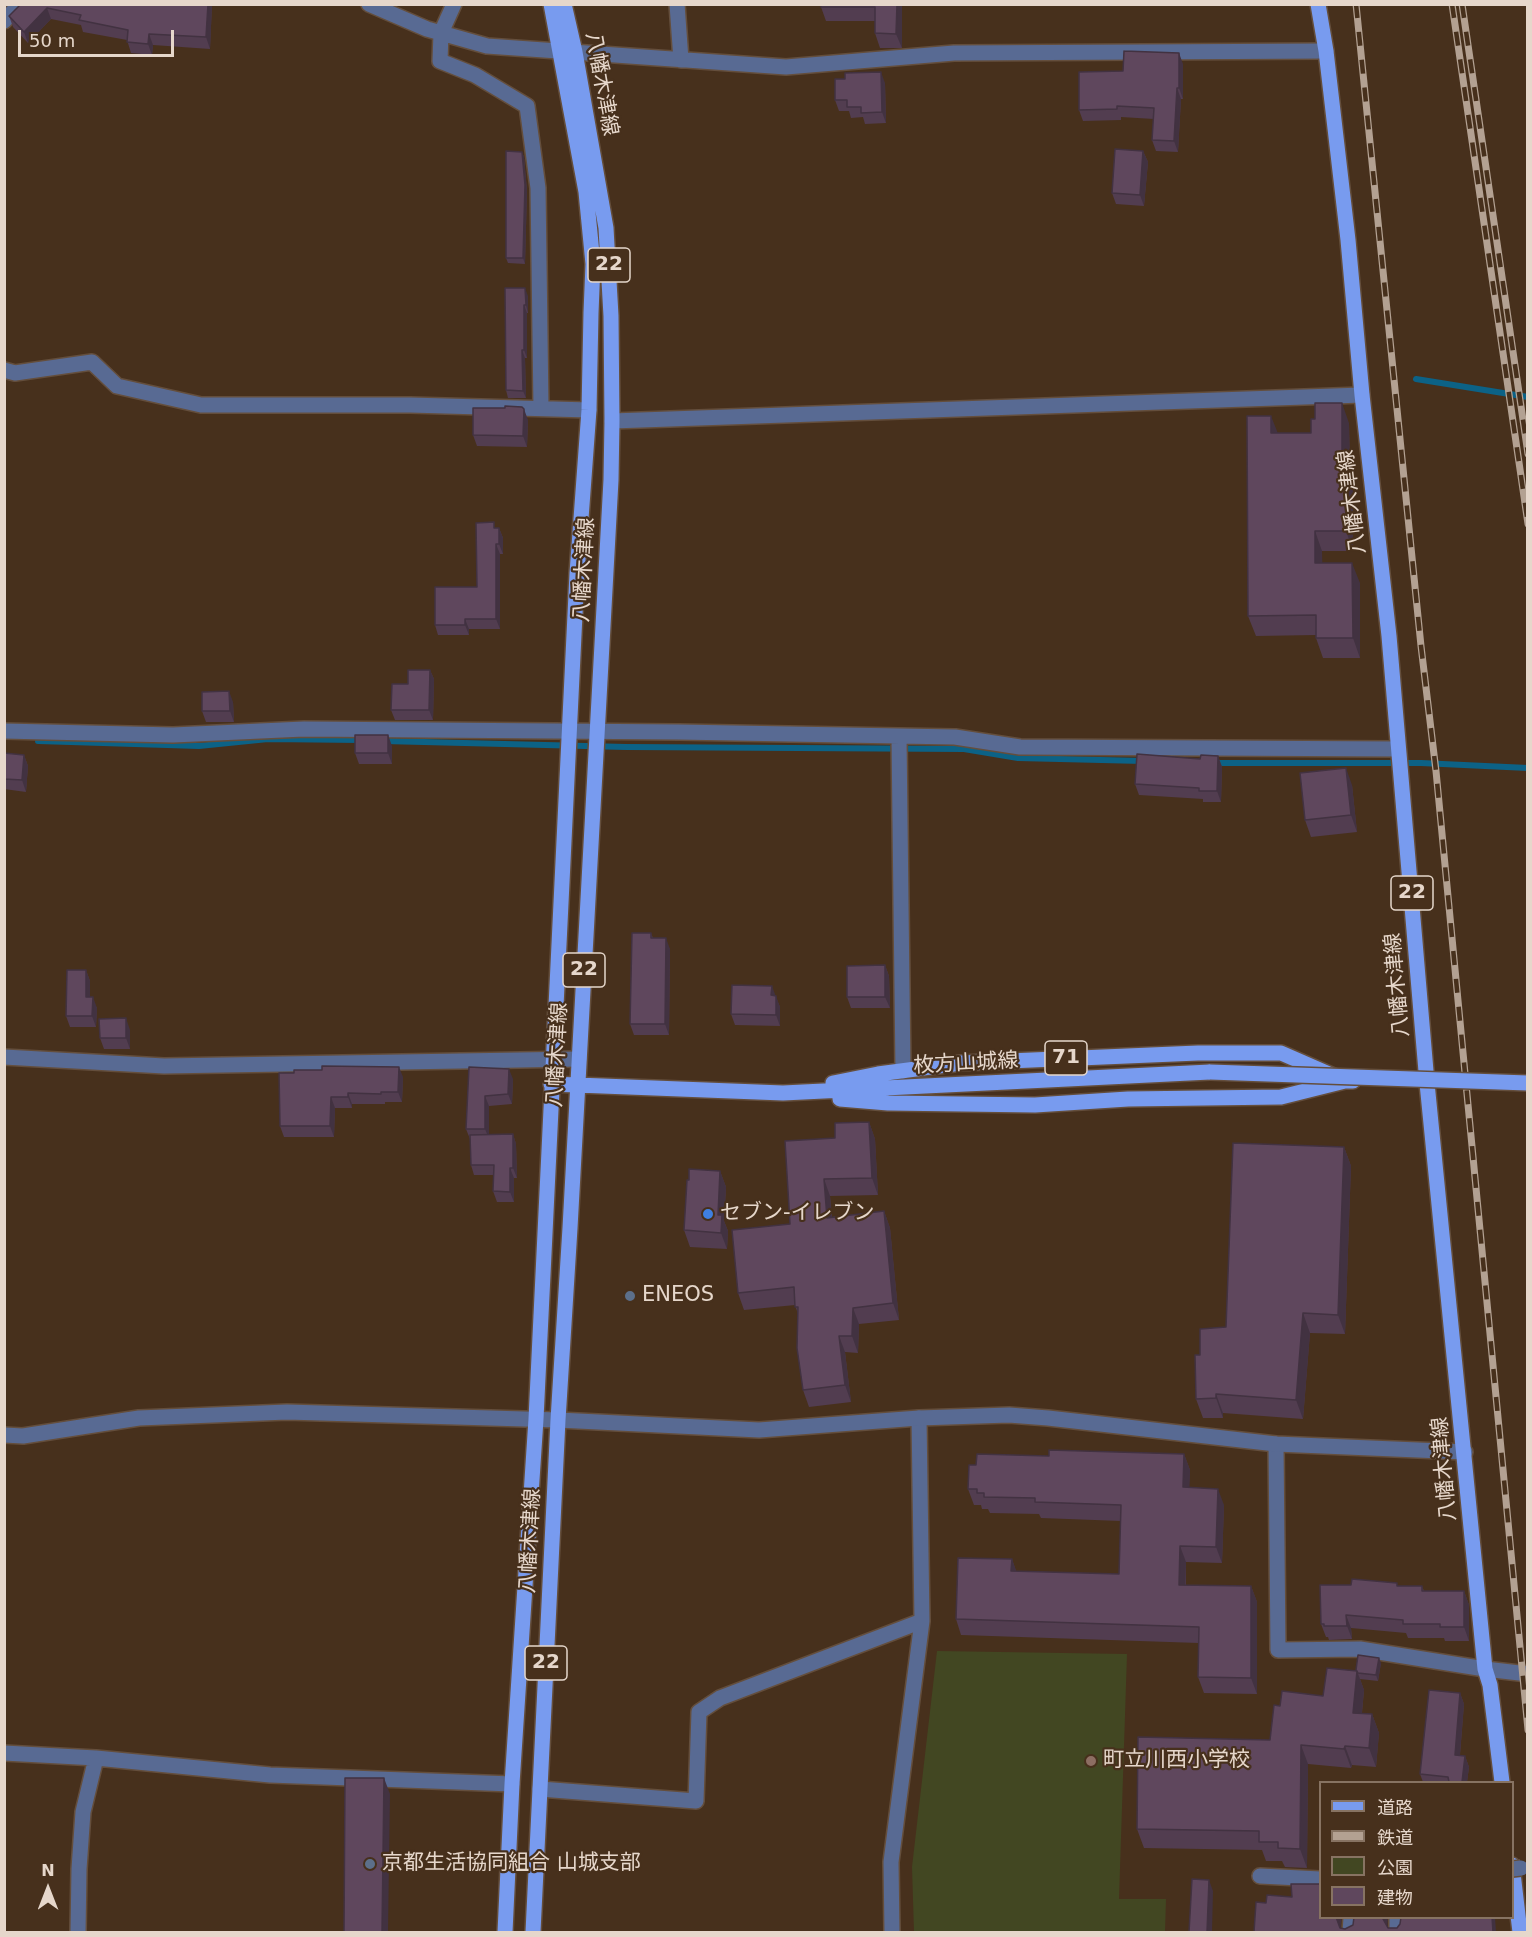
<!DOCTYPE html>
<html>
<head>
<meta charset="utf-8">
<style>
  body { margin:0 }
  #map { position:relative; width:1532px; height:1937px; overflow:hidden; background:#47301c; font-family:"DejaVu Sans","Noto Sans JP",sans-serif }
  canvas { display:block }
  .frame { position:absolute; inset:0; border:6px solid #e6d7cb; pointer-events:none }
  .legend { position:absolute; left:1319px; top:1781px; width:195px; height:138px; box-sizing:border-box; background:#47301c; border:2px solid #877362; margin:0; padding:8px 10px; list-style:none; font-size:18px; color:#e6d7cb }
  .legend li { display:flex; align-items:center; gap:12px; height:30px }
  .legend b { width:30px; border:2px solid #877362 }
  .north { position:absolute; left:18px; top:1859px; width:60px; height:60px; -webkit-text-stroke:4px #47301c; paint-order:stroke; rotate:0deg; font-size:16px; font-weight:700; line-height:24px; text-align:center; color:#e6d7cb }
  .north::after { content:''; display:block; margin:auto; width:21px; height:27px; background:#e6d7cb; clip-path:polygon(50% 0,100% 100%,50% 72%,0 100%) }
  .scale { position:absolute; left:18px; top:30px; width:156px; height:27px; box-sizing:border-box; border:3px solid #e6d7cb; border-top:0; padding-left:8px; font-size:18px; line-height:21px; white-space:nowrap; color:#e6d7cb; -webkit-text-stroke:4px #47301c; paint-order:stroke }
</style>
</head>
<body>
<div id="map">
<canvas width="1532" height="1937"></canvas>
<div class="frame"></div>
<ul class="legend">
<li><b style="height:8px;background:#789bef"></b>道路</li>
<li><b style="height:8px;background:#b3a192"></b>鉄道</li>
<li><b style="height:16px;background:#424722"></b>公園</li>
<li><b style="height:16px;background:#5f475d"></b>建物</li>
</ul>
<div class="north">N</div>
<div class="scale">50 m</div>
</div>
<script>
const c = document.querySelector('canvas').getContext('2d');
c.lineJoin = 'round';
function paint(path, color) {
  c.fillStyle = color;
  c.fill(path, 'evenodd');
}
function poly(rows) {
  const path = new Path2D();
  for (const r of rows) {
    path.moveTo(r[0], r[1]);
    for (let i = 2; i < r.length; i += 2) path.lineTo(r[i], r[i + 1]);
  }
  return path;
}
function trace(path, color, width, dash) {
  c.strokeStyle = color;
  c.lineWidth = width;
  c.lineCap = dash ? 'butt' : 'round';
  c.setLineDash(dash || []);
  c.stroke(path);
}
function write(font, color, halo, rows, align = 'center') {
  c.font = font + ' "DejaVu Sans","Noto Sans JP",sans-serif';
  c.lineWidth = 4.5;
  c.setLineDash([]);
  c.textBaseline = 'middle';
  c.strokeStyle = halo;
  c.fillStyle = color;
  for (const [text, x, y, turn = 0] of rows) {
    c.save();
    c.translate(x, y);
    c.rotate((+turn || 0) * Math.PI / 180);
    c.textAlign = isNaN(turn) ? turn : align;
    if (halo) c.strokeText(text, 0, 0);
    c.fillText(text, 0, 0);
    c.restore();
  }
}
const green = poly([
  [937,1651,1127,1654,1119,1899,1166,1899,1165,1932,914,1932,912,1867]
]);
const stream = poly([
  [1416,379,1528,397],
  [38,741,199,746,268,739,361,740],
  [383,741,626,747,964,749,1018,758,1143,761],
  [1213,763,1421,763,1528,768]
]);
const minor = poly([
  [369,4,427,29,487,46,786,67,954,53,1326,51],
  [454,4,441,33,440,61,475,75,527,106,538,188,541,408],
  [677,4,681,60],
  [4,21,20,4],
  [4,370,15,373,92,362,117,386,201,405,410,405,589,410],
  [612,421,1362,395],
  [4,731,173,735,304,729,679,732,955,737,1020,747,1398,749],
  [899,737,903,1071],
  [4,1057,164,1066,579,1059],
  [4,1435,23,1436,139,1418,287,1412,558,1420],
  [1276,1444,1278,1650,1360,1649,1485,1669],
  [4,1753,96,1758,270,1775,512,1784],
  [540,1789,696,1801,699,1712,720,1698,922,1621],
  [1260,1876,1320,1879],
  [78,1932,79,1869,83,1812,96,1758],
  [892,1932,891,1862,922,1621,919,1418],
  [1350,1932,1351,1918],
  [1397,1932,1397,1918]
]);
const tertiary = poly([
  [558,1420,759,1430,919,1418,1009,1415,1048,1418,1276,1444,1465,1452],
  [1485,1669,1528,1674]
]);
const primary = poly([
  [1318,4,1326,51,1348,240,1362,395,1389,636,1427,1083,1485,1669,1490,1685,1502,1782],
  [833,1083,878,1074,961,1063,1198,1053,1281,1053,1336,1077],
  [551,1084,783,1093,1210,1072],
  [840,1099,888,1103,1035,1105,1128,1099,1281,1097,1345,1081,1353,1081],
  [1512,1865,1520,1932],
  [505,1932,512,1784,536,1419,577,573,589,410,591,313,593,264,586,192,551,4],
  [533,1932,558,1420,570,1228,611,480,612,421,611,316,606,228,575,52,564,4]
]);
const rail = poly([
  [1356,4,1421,646,1436,771,1528,1730],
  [1452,4,1528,524],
  [1462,4,1528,454]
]);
const pedestrianBridge = poly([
  [1512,1869,1521,1868]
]);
const primaryBridge = poly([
  [1210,1072,1528,1083]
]);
const wall = poly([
  [21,4,212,4,210,49,153,45,152,55,131,53,127,40,83,32,81,25,51,19,28,43,13,27,9,16],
  [902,4,902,48,880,48,875,33,875,21,826,21,821,7],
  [1183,64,1183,99,1181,99,1178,152,1156,151,1152,140,1154,119,1121,117,1121,120,1083,121,1079,110,1123,71],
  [885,83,886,123,865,124,863,117,851,118,849,111,839,111,835,100],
  [1143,151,1148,162,1144,206,1116,204,1112,193],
  [522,152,524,157,527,191,525,264,508,263,506,258],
  [505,288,528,296,528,313,527,313,527,358,525,358,526,398,508,398,506,390],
  [528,420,527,447,477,446,473,435],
  [1349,423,1350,473,1353,481,1353,551,1322,551,1322,563,1360,583,1360,658,1323,658,1316,638,1316,635,1256,636,1248,616,1277,433,1311,433],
  [496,528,499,528,503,538,503,554,500,554,500,629,469,629,469,635,438,635,435,625,477,587],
  [430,670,434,679,433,720,395,720,391,710,408,684],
  [233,702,234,722,206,722,202,711],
  [392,746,392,764,359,764,355,753],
  [4,753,24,755,28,766,26,792,4,789],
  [1218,756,1222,767,1221,802,1203,802,1203,799,1139,795,1135,784,1200,759],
  [1352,785,1357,832,1311,837,1305,820],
  [651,933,653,938,670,949,669,1035,634,1035,630,1024],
  [885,965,889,976,890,1008,851,1008,847,997],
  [86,970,90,981,90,997,97,1008,96,1027,70,1027,66,1016],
  [775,995,780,1007,780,1026,735,1025,731,1014],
  [130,1030,130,1049,104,1049,100,1038],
  [469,1067,513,1079,512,1104,489,1106,489,1135,513,1134,516,1144,517,1178,514,1178,514,1202,497,1202,493,1191,493,1175,474,1175,471,1165,470,1139,466,1129],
  [279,1073,403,1077,402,1102,385,1102,385,1104,352,1104,352,1108,335,1108,334,1137,284,1137,280,1126],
  [869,1122,875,1139,878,1195,830,1196,832,1217,884,1211,890,1228,899,1320,859,1324,858,1353,845,1352,851,1402,809,1407,803,1390,798,1314,795,1305,744,1310,738,1293,790,1224,835,1138],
  [1344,1147,1351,1166,1345,1334,1310,1333,1303,1419,1223,1413,1223,1418,1203,1418,1196,1399,1200,1355,1226,1327],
  [720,1171,726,1187,724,1221,728,1231,727,1249,690,1247,684,1230,689,1180],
  [1184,1454,1190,1470,1189,1487,1224,1505,1222,1563,1186,1562,1186,1585,1251,1586,1257,1602,1257,1694,1204,1693,1198,1677,1199,1643,961,1635,956,1619,1012,1559,1016,1571,1119,1574,1121,1521,1041,1518,1039,1514,990,1513,988,1509,982,1509,981,1505,974,1505,968,1489,976,1465,1049,1456],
  [1398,1586,1422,1586,1424,1591,1464,1591,1469,1605,1469,1641,1445,1641,1444,1638,1408,1638,1406,1633,1351,1628,1352,1639,1329,1640,1328,1637,1326,1637,1321,1624],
  [1381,1663,1378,1681,1360,1679,1364,1690,1362,1713,1372,1714,1379,1733,1376,1767,1352,1765,1351,1768,1308,1764,1307,1868,1285,1867,1282,1861,1266,1861,1262,1850,1144,1848,1137,1829,1270,1740,1280,1706,1323,1696,1356,1670],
  [1460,1693,1464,1704,1460,1755,1465,1756,1469,1767,1467,1782,1423,1782,1420,1774]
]);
const shadedWall = poly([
  [208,4,212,4,212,5,210,49,206,37],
  [897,4,902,4,902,48,896,34],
  [47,8,51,19,28,43,24,32],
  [149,34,153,45,152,55,148,44],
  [1179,53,1183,64,1183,99,1179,88],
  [881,72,885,83,886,123,882,112],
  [1177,88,1181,99,1178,152,1174,141],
  [1143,151,1148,162,1144,206,1140,195],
  [522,152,524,157,527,191,525,264,523,258],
  [525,288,528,296,528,313,526,305],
  [524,305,527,313,527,358,524,350],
  [522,350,525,358,526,398,523,391],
  [1342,403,1349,423,1350,473,1353,481,1353,551,1346,531,1342,461],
  [524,409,528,420,527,447,523,436],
  [1271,416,1279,436,1271,433],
  [499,528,503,538,503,554,499,544],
  [1315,531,1322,551,1323,584,1315,563],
  [496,544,500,554,500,629,496,619],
  [1352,563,1360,583,1360,658,1353,638],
  [465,619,469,629,469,635,465,625],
  [430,670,434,679,433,720,429,710],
  [229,691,233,702,234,722,230,711],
  [388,735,392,746,392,764,388,753],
  [24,755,28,766,26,792,22,780],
  [1218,756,1222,767,1221,802,1217,791],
  [1346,768,1352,785,1357,832,1351,815],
  [666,938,670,949,669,1035,665,1024],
  [885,965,889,976,890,1008,885,997],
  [86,970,90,981,90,1008,86,997],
  [772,986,776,997,771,995],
  [776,996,780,1007,780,1026,776,1015],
  [93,997,97,1008,96,1027,92,1016],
  [126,1018,130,1030,130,1049,126,1038],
  [399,1067,403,1077,402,1102,398,1092],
  [509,1069,513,1079,512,1104,508,1094],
  [348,1093,352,1104,352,1108,348,1097],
  [485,1096,489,1106,489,1139,485,1129],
  [331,1097,335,1108,334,1137,330,1126],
  [869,1122,875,1139,878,1195,872,1178],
  [513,1134,516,1144,517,1178,513,1168],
  [1344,1147,1351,1166,1345,1334,1338,1315],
  [510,1168,514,1178,514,1202,510,1192],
  [720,1171,726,1187,724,1221,728,1231,727,1249,721,1233,718,1215],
  [824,1179,830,1196,833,1234,827,1218],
  [884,1211,890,1228,899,1320,893,1303],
  [853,1308,859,1324,858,1353,852,1336],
  [1303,1313,1310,1333,1303,1419,1296,1400],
  [839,1336,845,1352,851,1402,845,1385],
  [1216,1394,1223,1413,1223,1418,1216,1398],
  [1184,1454,1190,1470,1189,1503,1183,1487],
  [1218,1489,1224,1505,1222,1563,1216,1547],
  [1180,1546,1186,1562,1185,1601,1179,1585],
  [1012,1559,1018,1576,1011,1571],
  [1251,1586,1257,1602,1257,1694,1251,1678],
  [1464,1591,1469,1605,1469,1641,1464,1627],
  [1346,1615,1351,1628,1352,1639,1347,1626],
  [1379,1658,1381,1663,1378,1681,1376,1675],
  [1357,1671,1364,1690,1360,1732,1353,1713],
  [1460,1693,1464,1704,1459,1766,1455,1755],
  [1372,1714,1379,1733,1376,1767,1369,1748],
  [1301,1745,1308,1764,1307,1868,1300,1849],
  [1345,1746,1352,1765,1351,1768,1344,1749],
  [1465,1756,1469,1767,1467,1782,1462,1782],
  [384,1778,390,1794,388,1932,382,1932],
  [1209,1880,1213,1891,1212,1932,1207,1932],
  [1336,1917,1342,1917,1340,1931],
  [1383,1917,1388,1917,1387,1932,1383,1919],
  [1492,1917,1495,1917,1496,1932,1493,1932]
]);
const building = poly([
  [21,4,208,4,206,37,149,34,148,44,127,42,128,30,79,20,81,15,47,8,24,32,9,16,21,4],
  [821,4,897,4,896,34,875,33,875,7,821,7,821,4],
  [1124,51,1179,53,1179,88,1177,88,1174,141,1152,140,1154,108,1117,106,1117,109,1079,110,1079,72,1123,71,1124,51],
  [881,72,882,112,861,113,861,107,847,107,847,100,835,100,835,79,845,79,845,73,881,72],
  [1115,149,1143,151,1140,195,1112,193,1115,149],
  [506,151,522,152,525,185,523,258,506,258,506,151],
  [505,288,525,288,526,305,524,305,524,350,522,350,523,391,506,390,505,288],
  [1315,403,1342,403,1342,461,1345,461,1346,531,1315,531,1315,563,1352,563,1353,638,1316,638,1316,615,1248,616,1247,416,1271,416,1271,433,1311,433,1311,419,1315,419,1315,403],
  [505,406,522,407,524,409,523,436,473,435,473,408,505,408,505,406],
  [494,522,494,528,499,528,499,544,496,544,496,619,465,619,465,625,435,625,435,587,477,587,476,523,494,522],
  [408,670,430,670,429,710,391,710,392,684,408,684,408,670],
  [229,691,230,711,202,711,202,692,229,691],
  [355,735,388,735,388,753,355,753,355,735],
  [4,753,24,755,22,780,4,779,4,753],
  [1137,754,1200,759,1201,755,1218,756,1217,791,1199,791,1199,788,1135,784,1137,754],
  [1346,768,1351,815,1305,820,1300,773,1346,768],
  [632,933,651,933,651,938,666,938,665,1024,630,1024,632,933],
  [885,965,885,997,847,997,847,966,885,965],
  [67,970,86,970,86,997,93,997,92,1016,66,1016,67,970],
  [732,985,772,986,771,995,776,996,776,1015,731,1014,732,985],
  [126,1018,126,1038,100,1038,99,1019,126,1018],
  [322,1066,399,1067,398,1092,381,1092,381,1094,348,1093,348,1097,331,1097,330,1126,280,1126,279,1073,294,1073,294,1070,322,1070,322,1066],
  [469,1067,509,1069,508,1094,485,1096,485,1129,466,1129,469,1067],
  [869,1122,872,1178,824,1179,827,1218,884,1211,893,1303,853,1308,852,1336,839,1336,845,1385,803,1390,797,1348,798,1307,795,1307,794,1287,738,1293,732,1230,790,1224,785,1141,835,1138,835,1123,869,1122],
  [513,1134,513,1168,510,1168,510,1192,493,1191,494,1165,471,1165,470,1135,513,1134],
  [1233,1143,1344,1147,1338,1315,1303,1313,1296,1400,1216,1394,1216,1398,1196,1399,1195,1355,1200,1355,1200,1329,1226,1327,1233,1143],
  [689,1169,720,1171,718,1215,722,1215,721,1233,684,1230,687,1180,689,1180,689,1169],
  [1049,1450,1184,1454,1183,1487,1218,1489,1216,1547,1180,1546,1179,1585,1251,1586,1251,1678,1198,1677,1199,1627,956,1619,958,1558,1012,1559,1011,1571,1119,1574,1121,1505,1035,1502,1035,1498,984,1497,984,1493,977,1493,977,1489,968,1489,969,1465,976,1465,977,1454,1049,1456,1049,1450],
  [1352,1579,1397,1583,1397,1586,1422,1586,1422,1591,1464,1591,1464,1627,1440,1627,1440,1624,1403,1624,1403,1620,1346,1615,1347,1626,1324,1626,1324,1624,1321,1624,1320,1585,1351,1585,1352,1579],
  [1358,1655,1379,1658,1376,1675,1358,1673,1357,1671,1356,1670,1358,1655],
  [1327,1668,1357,1671,1353,1713,1372,1714,1369,1748,1345,1746,1344,1749,1301,1745,1300,1849,1278,1848,1278,1842,1259,1842,1259,1831,1137,1829,1138,1737,1270,1740,1274,1705,1280,1706,1282,1691,1323,1696,1327,1668],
  [1429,1690,1460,1693,1455,1755,1465,1756,1462,1782,1449,1782,1448,1777,1420,1774,1429,1690],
  [345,1778,384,1778,382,1932,344,1932,345,1778],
  [1192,1879,1209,1880,1207,1932,1189,1932,1192,1879],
  [1291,1884,1320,1884,1320,1917,1336,1917,1340,1928,1345,1929,1353,1925,1354,1917,1383,1917,1383,1919,1388,1928,1397,1928,1400,1924,1401,1917,1492,1917,1493,1932,1254,1932,1256,1902,1266,1903,1267,1895,1292,1897,1291,1884]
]);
const markers = [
  [708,1214,6,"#3f7fe0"],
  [630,1296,6,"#5c6f8a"],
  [1091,1761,6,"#8d6e63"],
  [370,1864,6,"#5c6f8a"]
];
const shields = [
  [609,265,42],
  [1412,893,42],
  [584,970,42],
  [1066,1058,42],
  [546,1663,42]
];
const shieldNames = [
  ["22",609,265],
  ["22",1412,893],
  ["22",584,970],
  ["71",1066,1058],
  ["22",546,1663]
];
const streetNames = [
  ["八幡木津線",601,84,80],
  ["八幡木津線",1353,502,-97],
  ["八幡木津線",585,570,-87],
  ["八幡木津線",1398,985,-95],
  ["八幡木津線",558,1055,-87],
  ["枚方山城線",966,1064,-3],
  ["八幡木津線",1445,1469,-95],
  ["八幡木津線",531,1541,-87]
];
const poiNames = [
  ["セブン-イレブン",720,1214],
  ["ENEOS",642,1296],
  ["町立川西小学校",1103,1761],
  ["京都生活協同組合 山城支部",382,1864]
];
paint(green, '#424722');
trace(stream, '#0c6286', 6);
trace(minor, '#644e3c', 18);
trace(tertiary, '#644e3c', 18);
trace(primary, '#644e3c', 18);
trace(minor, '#586a93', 15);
trace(tertiary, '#586a93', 15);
trace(primary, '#789bef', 15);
trace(rail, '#b3a192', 7);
trace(rail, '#47301c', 4.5, [14]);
trace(pedestrianBridge, '#644e3c', 18, []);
trace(primaryBridge, '#644e3c', 18, []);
trace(pedestrianBridge, '#586a93', 15);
trace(primaryBridge, '#789bef', 15);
paint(wall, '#523d50');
paint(shadedWall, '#423241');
paint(building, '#5f475d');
trace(building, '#423241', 1.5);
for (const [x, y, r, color] of markers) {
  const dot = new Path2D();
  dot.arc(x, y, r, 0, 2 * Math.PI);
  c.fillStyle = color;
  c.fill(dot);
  trace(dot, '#47301c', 2);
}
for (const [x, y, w] of shields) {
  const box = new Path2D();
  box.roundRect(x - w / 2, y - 17, w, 34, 4.5);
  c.fillStyle = '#47301c';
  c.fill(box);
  trace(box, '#e6d7cb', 1.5);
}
write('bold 20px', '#e6d7cb', null, shieldNames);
write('21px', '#e6d7cb', '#47301c', streetNames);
write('21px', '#e6d7cb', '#47301c', poiNames, 'left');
</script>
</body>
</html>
